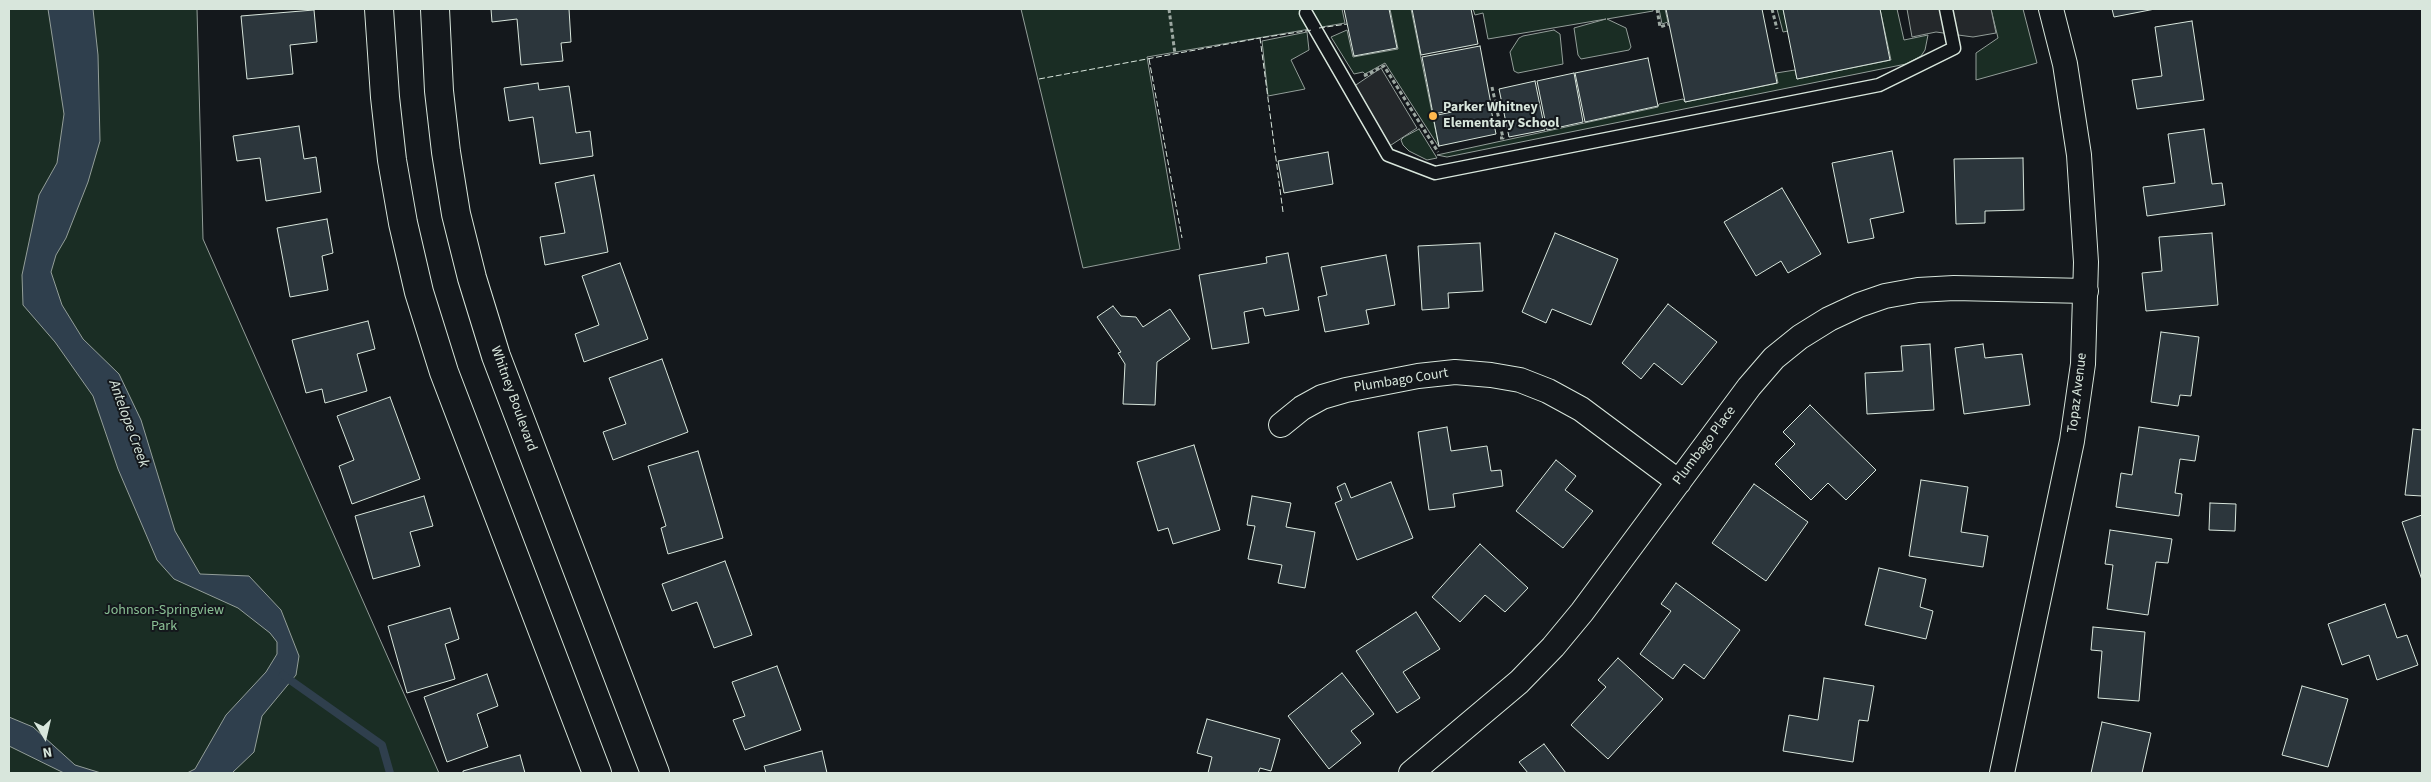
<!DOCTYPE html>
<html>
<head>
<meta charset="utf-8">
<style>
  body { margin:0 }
  #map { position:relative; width:2431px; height:782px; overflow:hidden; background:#14181c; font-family:"Source Sans 3",sans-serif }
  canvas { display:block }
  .frame { position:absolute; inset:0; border:10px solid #d8e6dc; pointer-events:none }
  .north { position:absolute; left:20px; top:712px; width:50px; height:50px; -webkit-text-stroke:4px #14181c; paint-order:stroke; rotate:171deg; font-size:14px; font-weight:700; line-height:20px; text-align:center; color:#d8e6dc }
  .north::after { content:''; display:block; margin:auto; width:18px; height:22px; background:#d8e6dc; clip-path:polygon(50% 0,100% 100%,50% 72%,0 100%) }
</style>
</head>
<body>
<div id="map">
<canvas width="2431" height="782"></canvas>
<div class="frame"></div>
<div class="north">N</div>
</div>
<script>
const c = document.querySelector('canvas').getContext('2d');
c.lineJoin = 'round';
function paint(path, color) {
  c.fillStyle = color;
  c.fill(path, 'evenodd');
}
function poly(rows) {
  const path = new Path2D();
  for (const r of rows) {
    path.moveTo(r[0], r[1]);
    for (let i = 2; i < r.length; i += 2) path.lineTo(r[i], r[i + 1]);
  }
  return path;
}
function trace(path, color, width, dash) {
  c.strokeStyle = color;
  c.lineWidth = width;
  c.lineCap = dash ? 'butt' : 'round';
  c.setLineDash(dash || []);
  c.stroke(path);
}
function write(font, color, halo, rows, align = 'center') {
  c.font = font + ' "Source Sans 3",sans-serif';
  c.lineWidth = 4;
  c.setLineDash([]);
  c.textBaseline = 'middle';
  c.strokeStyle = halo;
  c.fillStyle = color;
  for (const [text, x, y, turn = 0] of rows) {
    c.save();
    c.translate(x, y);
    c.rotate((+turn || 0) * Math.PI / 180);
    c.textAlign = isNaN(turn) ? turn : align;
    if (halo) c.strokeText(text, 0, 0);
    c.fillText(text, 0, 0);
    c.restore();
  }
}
const green = poly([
  [9,9,197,9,203,239,439,773,9,773,9,9],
  [1021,9,1342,9,1345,23,1147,57,1180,249,1083,268,1021,9],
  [1390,9,1411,9,1439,147,1385,63,1365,74,1363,72,1354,74,1331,37,1347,30,1353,57,1398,49,1390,9],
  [1473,9,1653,9,1653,11,1607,19,1626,28,1631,47,1629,50,1581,59,1578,55,1574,28,1606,19,1488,39,1483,13,1475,15,1473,9],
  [1659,9,1665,9,1668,22,1662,24,1659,9],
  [1777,9,1783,9,1788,31,1783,32,1777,9],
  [1880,9,1897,9,1904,40,1928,35,1925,50,1921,56,1906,64,1447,157,1437,155,1658,107,1659,104,1683,99,1685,102,1778,83,1776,73,1795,70,1797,79,1891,60,1880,9],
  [1991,9,2023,9,2037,63,1976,80,1976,53,1998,38,1991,9],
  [1554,30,1560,34,1563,64,1518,73,1514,71,1510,52,1519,38,1523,36,1554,30],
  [1307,32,1309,50,1291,60,1305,89,1268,96,1262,41,1307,32],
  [1419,129,1437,158,1427,160,1409,151,1403,145,1401,140,1404,137,1419,129]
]);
const parking = poly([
  [1907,9,1991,9,1996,33,1973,37,1936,32,1912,37,1907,9],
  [1381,68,1417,128,1385,149,1350,89,1381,68]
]);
const water = poly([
  [48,9,93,9,98,55,100,141,88,182,66,238,56,255,51,272,62,305,83,339,119,374,141,420,175,531,200,574,249,576,281,610,299,656,296,675,262,716,254,752,232,773,187,773,195,769,226,715,266,672,277,654,277,642,270,633,238,608,174,579,157,560,118,469,93,396,55,342,23,305,22,275,39,195,57,163,64,114,48,9],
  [9,717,33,727,75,765,101,773,64,773,9,746,9,717]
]);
const stream = poly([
  [283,675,382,745,390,773]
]);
const building = poly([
  [491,9,569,9,571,42,561,43,563,61,521,65,517,19,492,22,491,9],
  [1344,9,1389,9,1397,48,1354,56,1344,9],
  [1412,9,1471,9,1478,44,1421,55,1412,9],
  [1666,9,1762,9,1777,83,1685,102,1666,9],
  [1783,9,1880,9,1890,60,1797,79,1783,9],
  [2112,9,2155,9,2114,17,2112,9],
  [314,10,317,42,290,45,293,74,247,79,241,16,314,10],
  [2192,21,2204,100,2137,109,2132,80,2162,76,2155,27,2192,21],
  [1480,46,1491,104,1433,114,1422,57,1480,46],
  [1648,58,1658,106,1585,122,1575,73,1648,58],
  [1574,73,1583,122,1547,130,1537,81,1574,73],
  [1535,81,1545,130,1509,137,1499,89,1535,81],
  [538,83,539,90,569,86,576,133,590,131,593,156,540,164,533,117,509,121,504,88,538,83],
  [1490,104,1496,134,1439,146,1433,116,1490,104],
  [299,126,304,159,316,157,321,192,266,201,260,158,237,161,233,136,299,126],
  [2204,129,2212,184,2222,183,2225,205,2147,216,2143,187,2175,183,2168,134,2204,129],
  [1892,151,1904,212,1870,219,1874,238,1848,243,1832,163,1892,151],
  [1328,152,1333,184,1284,193,1278,161,1328,152],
  [2023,158,2024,210,1985,211,1985,223,1956,224,1954,159,2023,158],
  [594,175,608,252,545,265,540,237,565,233,555,183,594,175],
  [1782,188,1821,254,1788,273,1781,261,1756,276,1724,222,1782,188],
  [327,219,333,253,322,256,328,290,290,297,277,228,327,219],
  [1555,233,1618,259,1591,325,1552,309,1546,323,1522,312,1555,233],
  [2212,233,2218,305,2146,311,2142,273,2162,271,2159,237,2212,233],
  [1480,243,1483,291,1448,293,1449,308,1422,310,1418,246,1480,243],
  [1288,253,1299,310,1265,316,1263,308,1244,312,1249,343,1212,349,1199,275,1267,263,1266,257,1288,253],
  [1386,255,1395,305,1366,310,1369,324,1325,332,1318,297,1327,295,1321,267,1386,255],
  [620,263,648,339,584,362,575,334,599,325,582,276,620,263],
  [1668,304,1717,342,1682,385,1654,363,1641,379,1622,363,1668,304],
  [1113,306,1121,316,1136,317,1143,327,1170,309,1190,339,1157,362,1155,405,1123,404,1125,364,1118,353,1121,352,1097,317,1113,306],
  [368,321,375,349,357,354,367,391,325,403,322,389,306,393,292,340,368,321],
  [2161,332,2199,337,2191,396,2180,395,2178,406,2151,402,2161,332],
  [1930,344,1934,410,1867,414,1865,373,1903,371,1901,346,1930,344],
  [1983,344,1985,358,2022,354,2030,405,1964,414,1955,348,1983,344],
  [662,359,688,432,613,460,603,432,626,424,609,378,662,359],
  [390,397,420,479,352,504,339,466,354,460,337,416,390,397],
  [1810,405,1876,470,1846,500,1828,483,1811,500,1775,464,1795,444,1783,432,1810,405],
  [1447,427,1451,451,1487,446,1491,471,1501,470,1503,486,1453,494,1455,507,1429,510,1418,432,1447,427],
  [2139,427,2199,436,2195,461,2180,459,2175,493,2182,494,2179,516,2116,507,2121,473,2132,475,2139,427],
  [2413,429,2422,430,2422,496,2405,495,2413,429],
  [1194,445,1220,530,1173,544,1168,528,1158,531,1137,462,1194,445],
  [698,451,723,538,668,554,661,528,666,526,648,466,698,451],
  [1556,460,1576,476,1565,490,1593,511,1563,548,1516,511,1556,460],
  [1921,480,1968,487,1961,532,1988,536,1983,567,1909,556,1921,480],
  [1391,482,1413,538,1357,560,1335,503,1342,500,1337,487,1345,483,1351,498,1391,482],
  [1754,484,1808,522,1766,581,1712,543,1754,484],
  [424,496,433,526,410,532,420,566,373,579,355,516,424,496],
  [1252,496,1291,503,1286,527,1315,532,1305,588,1278,583,1282,565,1248,559,1255,526,1247,525,1252,496],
  [2210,503,2236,504,2235,531,2209,530,2210,503],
  [2422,515,2422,580,2402,522,2422,515],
  [2110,530,2172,539,2168,563,2156,562,2148,615,2107,609,2113,565,2105,564,2110,530],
  [1480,544,1528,588,1505,612,1485,595,1460,622,1432,597,1480,544],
  [725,561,752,635,714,648,697,602,672,611,662,584,725,561],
  [1879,568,1926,579,1920,607,1933,611,1926,639,1865,625,1879,568],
  [1676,583,1740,630,1704,679,1684,664,1673,679,1640,654,1671,611,1661,604,1676,583],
  [2385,604,2397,638,2407,635,2418,665,2377,680,2369,655,2342,665,2328,624,2385,604],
  [450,608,459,639,445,644,455,679,407,693,388,626,450,608],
  [1416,612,1440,649,1403,672,1420,698,1397,713,1356,651,1416,612],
  [2093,627,2145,632,2139,701,2098,698,2102,651,2091,650,2093,627],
  [1618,658,1663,699,1608,759,1571,725,1606,687,1598,680,1618,658],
  [777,666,801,730,745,750,733,720,745,716,732,682,777,666],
  [1342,673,1374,714,1351,731,1361,743,1329,769,1288,716,1342,673],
  [487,674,498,706,477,714,488,747,447,762,424,697,487,674],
  [1824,678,1874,686,1868,721,1859,720,1853,762,1783,751,1789,715,1818,720,1824,678],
  [2302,686,2348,699,2328,767,2282,755,2302,686],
  [1207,719,1280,739,1271,771,1260,768,1258,773,1208,773,1212,757,1197,753,1207,719],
  [2102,722,2151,733,2142,773,2091,773,2102,722],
  [1544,744,1566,773,1528,773,1519,762,1544,744],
  [822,751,827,773,766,773,764,766,822,751],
  [520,755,525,773,463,773,463,771,520,755]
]);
const path = poly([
  [1169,9,1175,54],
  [1657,9,1660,27,1669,24],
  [1772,9,1777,29],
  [1364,76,1384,66,1438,152],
  [1492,87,1503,138,1500,138]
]);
const lane = poly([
  [1306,13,1388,155,1435,173,1879,85,1954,48,1946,9]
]);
const street = poly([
  [1281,425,1302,408,1322,397,1346,390,1418,376,1455,372,1491,375,1520,380,1548,391,1581,409,1679,482],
  [1411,773,1519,682,1553,647,1582,612,1749,387,1774,358,1800,337,1829,319,1859,305,1885,296,1918,290,1954,288,2086,291],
  [2002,773,2072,441,2083,364,2086,262,2079,155,2065,64,2051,9]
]);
const secondary = poly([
  [379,9,385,97,392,160,403,223,419,292,444,372,597,773],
  [435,9,439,91,446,152,456,214,472,278,496,356,655,773]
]);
const fence = poly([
  [1319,28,1347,24],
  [1149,59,1182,238],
  [1039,79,1260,38],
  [1283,212,1260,38,1312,30]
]);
const markers = [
  [1433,116,5,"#ffb74d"]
];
const poiNames = [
  ["Parker Whitney",1443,108],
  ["Elementary School",1443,124]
];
const streetNames = [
  ["Plumbago Court",1401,381,-9],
  ["Topaz Avenue",2078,393,-83],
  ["Whitney Boulevard",513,399,70],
  ["Plumbago Place",1705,446,-53]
];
const parkNames = [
  ["Johnson-Springview",164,611],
  ["Park",164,627]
];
const waterNames = [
  ["Antelope Creek",128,424,70]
];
paint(green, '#1a2d24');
trace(green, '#939e99', 1);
paint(parking, '#24282b');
trace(parking, '#939e99', 1);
paint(water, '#2f3f4d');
trace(water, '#939e99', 1);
trace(stream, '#2f3f4d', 8);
paint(building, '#2c363c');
trace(building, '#d8e6dc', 1);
trace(lane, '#d8e6dc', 15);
trace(street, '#d8e6dc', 26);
trace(secondary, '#d8e6dc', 30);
trace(path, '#9da8a2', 3, [4, 2.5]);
trace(lane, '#14181c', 12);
trace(street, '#14181c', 24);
trace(secondary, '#14181c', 28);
trace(fence, '#d8e6dc', 1, [6, 2.5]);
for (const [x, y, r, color] of markers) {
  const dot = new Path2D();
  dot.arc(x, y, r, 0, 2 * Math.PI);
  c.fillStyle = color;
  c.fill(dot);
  trace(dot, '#14181c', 2);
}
write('bold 14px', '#d8e6dc', '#14181c', poiNames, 'left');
write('14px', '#d8e6dc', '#14181c', streetNames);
write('14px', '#8ac095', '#14181c', parkNames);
write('italic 15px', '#d8e6dc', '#14181c', waterNames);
</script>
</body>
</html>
